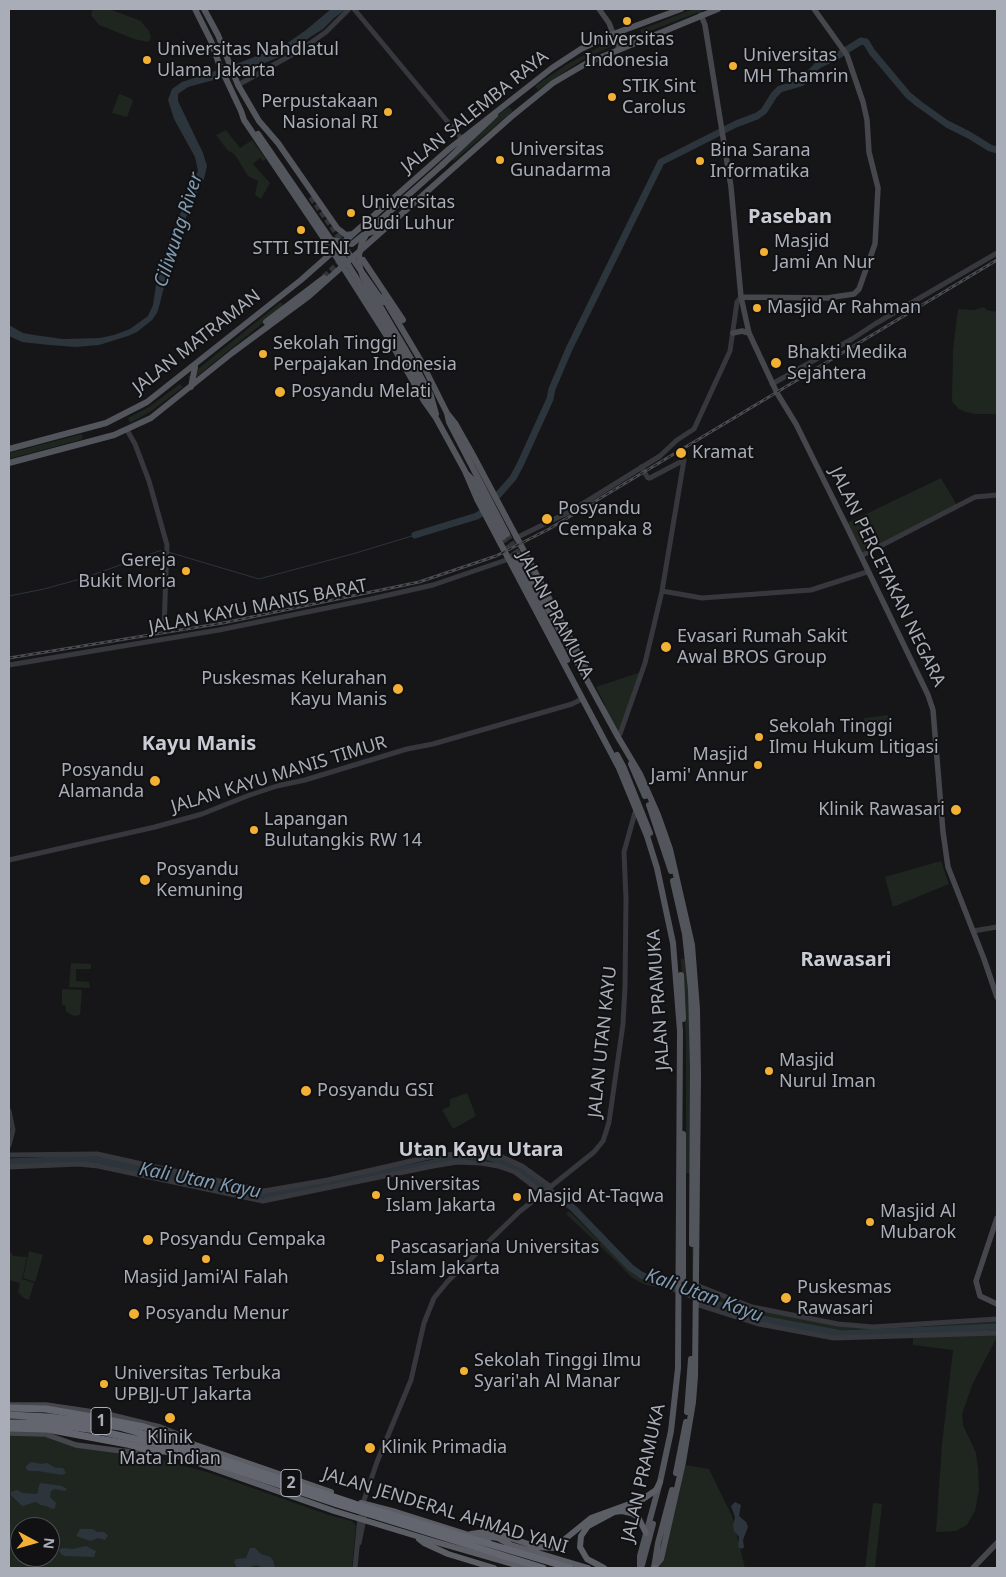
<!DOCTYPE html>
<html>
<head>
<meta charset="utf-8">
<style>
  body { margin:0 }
  #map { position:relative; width:1006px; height:1577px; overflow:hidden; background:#161618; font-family:"Noto Sans",sans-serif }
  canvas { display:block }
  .frame { position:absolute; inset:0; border:10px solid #a8adb8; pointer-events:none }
  .north { position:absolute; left:10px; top:1517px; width:50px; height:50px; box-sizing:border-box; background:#111113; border:1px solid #4d4f55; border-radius:50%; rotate:96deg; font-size:14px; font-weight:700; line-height:20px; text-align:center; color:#a8adb8 }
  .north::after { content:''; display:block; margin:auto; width:18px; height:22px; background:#f2b134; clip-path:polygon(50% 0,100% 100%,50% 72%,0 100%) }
</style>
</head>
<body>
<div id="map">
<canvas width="1006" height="1577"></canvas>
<div class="frame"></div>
<div class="north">N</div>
</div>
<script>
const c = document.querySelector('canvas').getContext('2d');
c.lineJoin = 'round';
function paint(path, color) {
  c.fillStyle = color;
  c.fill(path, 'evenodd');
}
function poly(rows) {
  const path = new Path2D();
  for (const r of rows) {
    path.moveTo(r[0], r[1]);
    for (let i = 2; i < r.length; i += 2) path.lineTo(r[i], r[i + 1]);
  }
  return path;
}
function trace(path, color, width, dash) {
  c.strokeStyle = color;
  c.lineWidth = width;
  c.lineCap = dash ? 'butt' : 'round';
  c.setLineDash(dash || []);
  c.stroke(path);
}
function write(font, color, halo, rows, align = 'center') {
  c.font = font + ' "Noto Sans",sans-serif';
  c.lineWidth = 4;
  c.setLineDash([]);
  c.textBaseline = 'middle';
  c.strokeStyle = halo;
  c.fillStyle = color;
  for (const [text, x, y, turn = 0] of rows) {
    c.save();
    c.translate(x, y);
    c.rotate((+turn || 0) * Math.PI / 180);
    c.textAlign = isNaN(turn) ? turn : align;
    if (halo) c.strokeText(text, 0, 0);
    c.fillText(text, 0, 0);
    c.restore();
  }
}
const green = poly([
  [93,9,109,9,141,21,149,31,151,38,148,42,134,39,99,25,91,15],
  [693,9,707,9,642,34,640,30],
  [610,41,612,46,582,60,538,90,535,86,566,65],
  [119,94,130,98,133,101,127,117,112,113],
  [509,107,513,111,454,161,449,155,484,124],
  [226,130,240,148,252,140,266,159,263,161,260,158,253,164,270,183,261,199,255,195,258,181,248,176,237,158,233,153,228,151,216,135],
  [281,302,284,306,191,381,188,377],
  [984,307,987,310,997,312,997,414,975,414,966,412,959,409,953,403,952,400,953,349,958,309,974,310],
  [180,384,183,387,150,412,130,423,128,418,149,407],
  [82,434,83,439,9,459,9,453],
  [941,478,958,507,861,556,845,524],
  [641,672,620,734,622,742,602,708,605,705,596,687],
  [888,715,890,728,865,730,864,718],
  [941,861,949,884,893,907,885,877],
  [681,959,685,959,688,987,691,1077,690,1173,686,1173,686,1043],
  [71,963,91,964,91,969,76,969,76,981,89,982,90,988,69,987],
  [62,989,82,990,80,1015,74,1016,66,1012,66,1006,62,1005],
  [467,1093,476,1116,453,1129,442,1110,450,1106,450,1099],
  [692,1190,696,1285,745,1305,800,1317,873,1327,997,1319,997,1337,973,1383,962,1414,963,1425,976,1453,978,1468,979,1490,975,1511,967,1525,956,1531,936,1532,942,1444,953,1350,913,1345,913,1336,834,1338,758,1324,696,1303,695,1290,692,1291],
  [569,1211,636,1276,668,1287,670,1289,646,1285,632,1278,618,1263,566,1214],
  [29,1251,43,1255,35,1282,23,1278],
  [9,1252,11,1252,13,1256,27,1257,22,1279,34,1283,29,1300,24,1298,18,1292,20,1283,9,1280],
  [9,1434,44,1436,75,1445,156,1458,210,1473,329,1515,352,1521,356,1526,352,1568,9,1568],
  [20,1527,50,1527,50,1557,20,1557],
  [685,1465,709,1469,732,1516,745,1568,660,1568],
  [873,1503,882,1504,878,1540,875,1568,865,1568]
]);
const water = poly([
  [331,9,346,9,334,18,323,29,279,57,243,72,188,87,178,94,178,101,203,153,207,166,204,179,193,200,174,248,160,303,157,313,152,320,137,332,128,336,99,345,76,347,49,345,22,342,9,336,9,325,23,333,34,335,63,339,100,338,114,335,130,329,148,316,153,305,157,278,169,241,198,171,195,157,174,119,170,106,168,100,172,89,182,82,239,63,286,44,306,30],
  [31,1462,41,1464,47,1463,56,1468,63,1468,66,1473,62,1475,38,1471,29,1471,26,1469,26,1466],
  [41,1483,62,1486,67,1489,65,1491,55,1489,51,1491,50,1497,56,1503,55,1508,52,1509,46,1506,40,1505,36,1502,22,1506,11,1495,11,1492,17,1490,23,1493,36,1494,38,1492,39,1485],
  [735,1502,741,1505,739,1516,746,1522,748,1527,743,1540,744,1547,742,1549,738,1547,739,1537,734,1531,733,1525,735,1517,731,1506],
  [80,1529,93,1529,97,1532,104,1532,108,1536,105,1540,98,1538,90,1541,76,1536],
  [86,1546,96,1551,94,1557,65,1556,62,1555,59,1551,60,1549,63,1548,73,1549],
  [250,1548,255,1548,261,1554,270,1557,273,1560,275,1568,264,1568,256,1565,247,1568,237,1568,234,1562,236,1559,246,1558]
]);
const stream = poly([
  [168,552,259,579,356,553,415,535],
  [9,596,44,589,84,578,159,551,164,551]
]);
const river = poly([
  [498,495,513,478,520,465,550,399,552,389,569,349,661,162,736,124,757,116,764,111,774,95,780,89,801,83,818,65,837,56,861,41,866,42,872,52,908,95,919,104,947,124,969,135,990,148,997,150],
  [415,535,477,516,480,514],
  [9,1162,81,1159,103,1161,257,1195,271,1195,469,1156,488,1157,516,1167,573,1208,630,1267,641,1275,698,1298,756,1318,842,1334,997,1327]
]);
const primaryTunnel = poly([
  [311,197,345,245],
  [324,277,338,264,340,258],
  [507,534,519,556],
  [503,537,515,558]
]);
const tertiary = poly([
  [354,9,462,139],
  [238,85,302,49,326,32,349,9],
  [772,384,852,339,875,324,997,253],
  [127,430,135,444,149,481,167,545,164,628],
  [641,467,648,478,650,478,684,460],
  [516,538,571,511,660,456,677,440,694,429,730,351,737,302,741,297],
  [861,556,975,497,997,495],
  [662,591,702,598,811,590,867,572],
  [9,665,219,630,371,599,433,585,509,559],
  [620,734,645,663,662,591,684,460],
  [9,860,155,827,202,814,247,796,277,786,305,780,407,749,433,744,572,704,580,700,581,697],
  [973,931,997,927],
  [9,1111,13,1130,9,1145],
  [9,1155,97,1154,264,1191,328,1180,429,1157,464,1153,482,1153,502,1157,511,1161,522,1166,551,1187],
  [9,1167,79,1164,98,1166,263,1201,433,1166,457,1162,481,1163,498,1166,515,1172,544,1194],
  [696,1285,752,1307,838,1324,873,1327,997,1319],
  [696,1304,759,1324,834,1338,997,1333],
  [362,1506,377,1462,411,1380,424,1323,434,1298,448,1281,519,1212,594,1152,603,1141,606,1132,609,1122,623,1024,625,987,626,899,624,852,636,809],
  [359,1543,366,1510],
  [355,1568,360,1517]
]);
const secondary = poly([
  [599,9,609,23,619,49],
  [701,15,705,25,731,187,741,297,749,333,777,393,796,424,847,527,928,695,933,710,943,832,948,867,984,959,997,997],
  [741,297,827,298,854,294,859,289,875,244,878,188,869,152,867,120,863,102,847,55,814,9],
  [733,333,742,331,749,333],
  [997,1218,976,1281,980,1296,997,1304],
  [9,1405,46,1405,107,1414,160,1427,185,1437,190,1442],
  [9,1433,45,1434,76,1445,122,1451,155,1453],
  [973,1568,997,1543]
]);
const primary = poly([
  [195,9,211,41,219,64,241,111,244,120,339,261,393,346,424,401,436,418,465,471,477,499,619,768,647,836,657,868,673,943,680,1031,678,1368,671,1431,660,1482,640,1556,640,1568],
  [204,9,218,35,238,85,259,121,278,143,337,228,346,235,353,234],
  [442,165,495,115],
  [332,240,352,244,363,235,381,229],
  [342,244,383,302],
  [363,260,403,320],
  [383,297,421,361,447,413,449,422,507,534],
  [266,322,324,278],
  [413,362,431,396,436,414],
  [421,385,431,405],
  [191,387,195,367],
  [447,413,455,423,473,455,585,666],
  [9,449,106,423,147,402,301,280,449,149,552,68,581,49,608,36,681,9],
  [9,463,114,435,151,418,232,353,309,296,511,117,553,83,587,63,718,9],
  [467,474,475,482,503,537],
  [519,556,618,737,640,774,658,815,670,849,692,945,697,1009,698,1076,695,1376,693,1402,683,1462,661,1559,654,1568],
  [515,558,567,660],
  [617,755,624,768,650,833],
  [631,764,645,796],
  [649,805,671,871],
  [673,881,685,934,691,990,693,1068,692,1244],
  [681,975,683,1019],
  [683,1279,683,1134],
  [687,1412,691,1359],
  [676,1473,686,1422],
  [642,1565,653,1524],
  [654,1568,658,1543,672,1490]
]);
const trunk = poly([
  [136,1442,164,1451,334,1511,436,1542,527,1568],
  [187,1442,331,1492],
  [361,1503,396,1512,488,1541],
  [471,1534,485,1532,493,1532,537,1547,554,1548,591,1518,643,1499,656,1490,660,1482],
  [484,1536,498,1538,511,1545,588,1568],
  [419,1539,424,1543,448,1554,494,1568],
  [604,1568,587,1559,580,1547,581,1536,588,1526,614,1512,622,1511,631,1513,638,1517,646,1533],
  [654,1568,655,1568]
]);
const motorway = poly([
  [9,1408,46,1409,81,1415,144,1427,191,1443],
  [9,1428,47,1429,127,1444,152,1451,164,1451]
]);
const rail = poly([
  [9,658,223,623,419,582,496,556,549,529,997,260]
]);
const primaryBridge = poly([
  [258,134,349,266,383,321,421,385],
  [413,362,363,277,360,268,359,255,362,242,369,230,442,165]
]);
const motorwayBridge = poly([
  [9,1415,49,1417,81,1421,119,1427,164,1440,355,1504,570,1568],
  [9,1423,44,1423,95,1430,161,1445,337,1504,543,1568]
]);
const markers = [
  [627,21,5,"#f2b134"],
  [147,60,5,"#f2b134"],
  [733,66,5,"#f2b134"],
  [612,97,5,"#f2b134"],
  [388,112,5,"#f2b134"],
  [500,160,5,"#f2b134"],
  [700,161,5,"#f2b134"],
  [351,213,5,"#f2b134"],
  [301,230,5,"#f2b134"],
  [764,252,5,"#f2b134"],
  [757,308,5,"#f2b134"],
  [263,354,5,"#f2b134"],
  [776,363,6,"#f2b134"],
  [280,392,6,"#f2b134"],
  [681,453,6,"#f2b134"],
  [547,519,6,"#f2b134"],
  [186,571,5,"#f2b134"],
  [666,647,6,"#f2b134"],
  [398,689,6,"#f2b134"],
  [759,737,5,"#f2b134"],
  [758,765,5,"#f2b134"],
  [155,781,6,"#f2b134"],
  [956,810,6,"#f2b134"],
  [254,830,5,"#f2b134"],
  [145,880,6,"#f2b134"],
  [769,1071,5,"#f2b134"],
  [306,1091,6,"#f2b134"],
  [376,1195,5,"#f2b134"],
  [517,1197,5,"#f2b134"],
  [870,1222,5,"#f2b134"],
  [148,1240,6,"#f2b134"],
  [380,1258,5,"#f2b134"],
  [206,1259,5,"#f2b134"],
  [786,1298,6,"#f2b134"],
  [134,1314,6,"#f2b134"],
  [464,1371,5,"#f2b134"],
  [104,1384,5,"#f2b134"],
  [170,1418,6,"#f2b134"],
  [370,1448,6,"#f2b134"]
];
const shields = [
  [101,1421,20],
  [291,1483,20]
];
const shieldNames = [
  ["1",101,1421],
  ["2",291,1483]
];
const poiNames = [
  ["Universitas",627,40,"center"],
  ["Indonesia",627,61,"center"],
  ["Universitas Nahdlatul",157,50],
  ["Ulama Jakarta",157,71],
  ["Universitas",743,56],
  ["MH Thamrin",743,77],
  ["STIK Sint",622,87],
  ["Carolus",622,108],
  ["Perpustakaan",378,102,"right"],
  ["Nasional RI",378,123,"right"],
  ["Universitas",510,150],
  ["Gunadarma",510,171],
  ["Bina Sarana",710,151],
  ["Informatika",710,172],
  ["Universitas",361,203],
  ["Budi Luhur",361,224],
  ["Masjid",774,242],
  ["Jami An Nur",774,263],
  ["STTI STIENI",301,249,"center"],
  ["Masjid Ar Rahman",767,308],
  ["Sekolah Tinggi",273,344],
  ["Perpajakan Indonesia",273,365],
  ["Bhakti Medika",787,353],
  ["Sejahtera",787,374],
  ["Posyandu Melati",291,392],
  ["Kramat",692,453],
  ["Posyandu",558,509],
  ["Cempaka 8",558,530],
  ["Gereja",176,561,"right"],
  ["Bukit Moria",176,582,"right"],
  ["Evasari Rumah Sakit",677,637],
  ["Awal BROS Group",677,658],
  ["Puskesmas Kelurahan",387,679,"right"],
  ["Kayu Manis",387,700,"right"],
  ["Sekolah Tinggi",769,727],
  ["Ilmu Hukum Litigasi",769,748],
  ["Masjid",748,755,"right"],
  ["Jami' Annur",748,776,"right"],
  ["Posyandu",144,771,"right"],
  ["Alamanda",144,792,"right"],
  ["Klinik Rawasari",945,810,"right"],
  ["Lapangan",264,820],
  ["Bulutangkis RW 14",264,841],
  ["Posyandu",156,870],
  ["Kemuning",156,891],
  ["Masjid",779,1061],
  ["Nurul Iman",779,1082],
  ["Posyandu GSI",317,1091],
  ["Universitas",386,1185],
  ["Islam Jakarta",386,1206],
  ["Masjid At-Taqwa",527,1197],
  ["Masjid Al",880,1212],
  ["Mubarok",880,1233],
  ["Posyandu Cempaka",159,1240],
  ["Pascasarjana Universitas",390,1248],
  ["Islam Jakarta",390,1269],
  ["Masjid Jami'Al Falah",206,1278,"center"],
  ["Puskesmas",797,1288],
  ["Rawasari",797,1309],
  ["Posyandu Menur",145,1314],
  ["Sekolah Tinggi Ilmu",474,1361],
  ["Syari'ah Al Manar",474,1382],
  ["Universitas Terbuka",114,1374],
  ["UPBJJ-UT Jakarta",114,1395],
  ["Klinik",170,1438,"center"],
  ["Mata Indian",170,1459,"center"],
  ["Klinik Primadia",381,1448]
];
const streetNames = [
  ["JALAN SALEMBA RAYA",475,112,-39],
  ["JALAN MATRAMAN",197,342,-38],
  ["JALAN PERCETAKAN NEGARA",887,577,64],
  ["JALAN KAYU MANIS BARAT",258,607,-11],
  ["JALAN PRAMUKA",555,615,62],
  ["JALAN KAYU MANIS TIMUR",279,775,-17],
  ["JALAN PRAMUKA",659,1000,-94],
  ["JALAN UTAN KAYU",603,1042,-84],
  ["JALAN PRAMUKA",644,1473,-77],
  ["JALAN JENDERAL AHMAD YANI",445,1511,17]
];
const waterNames = [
  ["Ciliwung River",179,230,-72],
  ["Kali Utan Kayu",200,1181,11],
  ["Kali Utan Kayu",704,1296,20]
];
const quarterNames = [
  ["Paseban",790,217],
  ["Kayu Manis",199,744],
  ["Rawasari",846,960],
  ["Utan Kayu Utara",481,1150]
];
paint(green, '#1e261f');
paint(water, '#2c353c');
trace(stream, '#2c353c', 1);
trace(river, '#2c353c', 7);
trace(primaryTunnel, '#333438', 6, [6, 3]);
trace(tertiary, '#37383d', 5);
trace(secondary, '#45474d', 5.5);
trace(primary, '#53555c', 6);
trace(trunk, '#5b5e65', 6);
trace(motorway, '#63666e', 7);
trace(rail, '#4a4c52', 3);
trace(rail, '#111113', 1, [4]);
trace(primaryBridge, '#53555c', 6);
trace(motorwayBridge, '#63666e', 7);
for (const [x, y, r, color] of markers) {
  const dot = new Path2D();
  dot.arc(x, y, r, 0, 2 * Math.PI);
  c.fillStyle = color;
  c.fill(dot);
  trace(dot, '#111113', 2);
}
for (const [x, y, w] of shields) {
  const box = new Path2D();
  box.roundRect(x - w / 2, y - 13.5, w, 27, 4);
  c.fillStyle = '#111113';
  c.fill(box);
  trace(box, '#a8adb8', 1);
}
write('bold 16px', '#a8adb8', null, shieldNames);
write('18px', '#a8adb8', '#111113', poiNames, 'left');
write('18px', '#a8adb8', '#111113', streetNames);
write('italic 19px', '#7f9bb3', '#111113', waterNames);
write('bold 20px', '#c9ccd4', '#111113', quarterNames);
</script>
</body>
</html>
